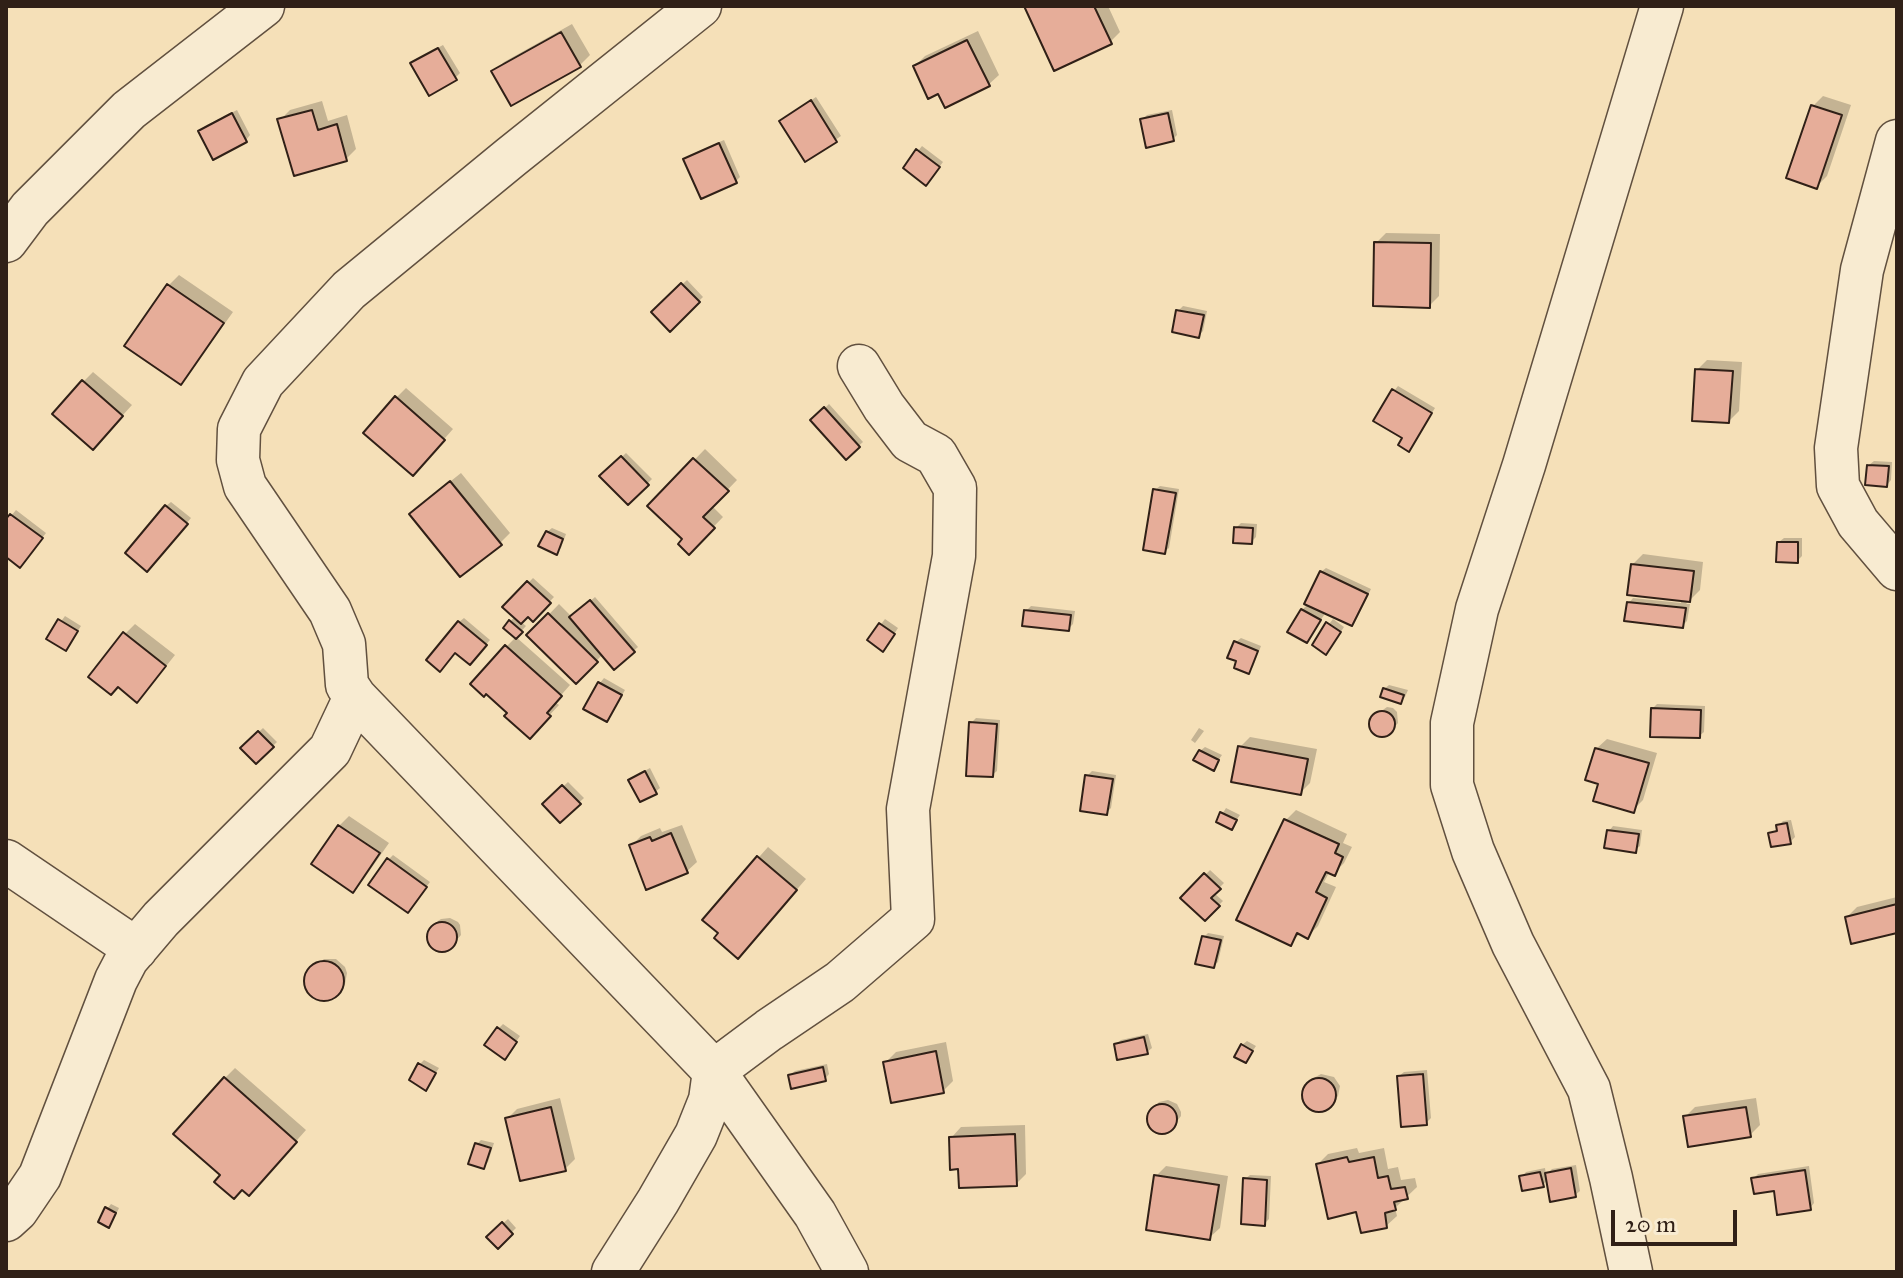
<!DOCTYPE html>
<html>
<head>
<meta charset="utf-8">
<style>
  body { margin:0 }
  #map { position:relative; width:1903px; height:1278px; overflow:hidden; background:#f5e0b8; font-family:"IM FELL Great Primer",serif }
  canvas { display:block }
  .frame { position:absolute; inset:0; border:8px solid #302017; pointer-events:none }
  .scale { position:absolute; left:1611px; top:1210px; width:126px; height:36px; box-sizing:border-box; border:4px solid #302017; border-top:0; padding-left:10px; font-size:24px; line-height:28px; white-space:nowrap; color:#302017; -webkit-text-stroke:6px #f8ebd1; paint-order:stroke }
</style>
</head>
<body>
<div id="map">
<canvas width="1903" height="1278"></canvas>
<div class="frame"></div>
<div class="scale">20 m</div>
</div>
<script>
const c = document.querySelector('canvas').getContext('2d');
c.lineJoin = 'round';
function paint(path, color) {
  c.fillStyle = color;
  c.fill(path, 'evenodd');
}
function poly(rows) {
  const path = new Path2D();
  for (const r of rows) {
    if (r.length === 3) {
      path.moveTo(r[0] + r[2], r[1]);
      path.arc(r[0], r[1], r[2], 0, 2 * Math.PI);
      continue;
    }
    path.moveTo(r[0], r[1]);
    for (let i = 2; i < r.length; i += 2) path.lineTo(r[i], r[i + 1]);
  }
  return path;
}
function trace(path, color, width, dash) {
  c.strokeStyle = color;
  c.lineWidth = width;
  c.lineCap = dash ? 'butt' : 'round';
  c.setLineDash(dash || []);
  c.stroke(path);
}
const shadow = poly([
  [1026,6,1108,6,1120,32,1110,42],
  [572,24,590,55,580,65,494,72,504,62],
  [978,31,999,75,988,85,939,92,915,66,925,56],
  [443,45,460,73,455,78,413,64,417,59],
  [1823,96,1851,105,1827,176,1817,186,1813,106],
  [816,97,841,136,806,160,786,117],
  [322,101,328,121,347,115,356,149,346,159,280,120,290,110],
  [237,110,250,135,246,140,200,131,205,126],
  [1172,110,1177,135,1173,139,1142,120,1147,115],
  [724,140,740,177,736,181,686,160,690,155],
  [922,146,943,162,931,178,918,151],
  [1386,233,1440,234,1439,296,1429,306,1376,243],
  [179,275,233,312,190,372,180,382,127,345,169,285],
  [687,280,703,297,670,329,653,312],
  [1183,306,1207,311,1203,331,1198,336,1178,311],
  [1707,360,1742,362,1739,411,1729,421,1697,370],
  [93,372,132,405,103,437,83,382],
  [1398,386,1435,408,1409,450,1394,391],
  [406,388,453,429,423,463,396,398],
  [829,404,863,442,846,457,813,420],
  [705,449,737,480,712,506,723,517,689,552,685,539,650,506],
  [626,453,652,479,628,503,602,476],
  [1874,461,1892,462,1891,480,1887,485,1869,465],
  [461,473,510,533,500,543,422,504],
  [1160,486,1179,489,1169,548,1164,552,1155,490],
  [171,502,191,518,152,565,166,506],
  [16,510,46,533,24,561,6,554,6,522],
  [1241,523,1257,524,1256,537,1251,542,1236,528],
  [552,528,566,534,561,548,556,552,547,532],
  [1784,538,1802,538,1802,556,1797,561,1779,542],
  [1643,554,1703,562,1700,590,1686,604,1690,604,1687,621,1683,625,1629,603,1633,598,1681,603,1681,599,1633,564],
  [1326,568,1371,589,1356,619,1351,624,1326,612,1307,641,1302,610,1308,604,1321,572],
  [533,578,554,597,533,619,528,615,521,622,526,626,516,637,570,685,555,702,559,705,530,736,510,712,506,647,516,637,505,628,515,616,505,607],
  [595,597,638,647,615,667,603,654,576,682,529,635,559,604,572,617],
  [1031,606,1075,611,1073,624,1068,629,1026,611],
  [65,616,81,626,66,649,49,638],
  [464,618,490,640,474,658,456,651,459,622],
  [885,619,898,628,887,645,870,639],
  [1333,619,1344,627,1331,647,1314,644],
  [135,624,175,655,147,690,118,685,125,634],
  [1241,638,1261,646,1253,667,1248,672,1236,642],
  [604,678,625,690,611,715,606,720,585,708,600,683],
  [1389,685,1408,690,1405,697,1400,701,1384,689],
  [1657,704,1705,706,1704,732,1699,736,1653,708],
  [1387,707,1393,708,1397,712,1398,723,1389,733,1384,735,1373,731,1371,725,1372,720,1376,715],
  [976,718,1000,720,997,771,992,775,971,723],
  [263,728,277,742,256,762,242,748],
  [1199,728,1204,731,1195,743,1191,740],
  [1250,737,1317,749,1310,783,1300,793,1240,747],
  [1607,739,1657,753,1643,800,1633,810,1600,783,1596,749],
  [1205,747,1222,755,1213,768,1200,751],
  [650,768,660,788,655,792,630,780,635,776],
  [1092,771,1116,775,1111,808,1107,812,1087,776],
  [568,782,584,798,560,820,545,804],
  [1226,808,1240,815,1231,828,1218,821],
  [1296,810,1347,834,1343,843,1352,847,1344,863,1334,873,1330,871,1324,882,1336,887,1318,926,1308,936,1301,933,1290,943,1286,820],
  [349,816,389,843,363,880,353,890,339,826],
  [1791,820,1795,837,1790,842,1771,834,1779,828,1778,826,1783,821],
  [682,825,697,862,686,872,631,846,641,836,660,828,662,832],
  [1613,826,1642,830,1640,846,1635,850,1609,831],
  [768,847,806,879,748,946,721,933,704,919],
  [393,855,430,882,412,906,388,860],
  [1210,870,1224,883,1214,893,1223,901,1205,919,1183,898],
  [1897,897,1897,931,1847,917,1857,907],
  [450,918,458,922,460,925,461,935,450,948,446,950,436,949,430,943,428,935,438,921,441,919],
  [1208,933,1224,936,1218,962,1213,966,1204,937],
  [324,959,336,959,345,967,347,973,345,984,328,999,317,997,308,990,306,984,308,972],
  [503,1024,520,1036,509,1052,498,1029],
  [1148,1034,1152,1048,1147,1052,1116,1044,1121,1040],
  [1247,1041,1256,1046,1246,1061,1242,1045],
  [946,1042,953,1081,943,1091,886,1062,896,1052],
  [424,1060,439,1068,426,1088,420,1064],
  [827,1064,829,1074,825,1079,790,1075,795,1071],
  [235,1068,306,1130,259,1183,222,1175,225,1078],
  [1427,1070,1431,1118,1426,1123,1399,1076,1404,1072],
  [1321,1074,1334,1077,1340,1086,1338,1096,1335,1100,1329,1105,1320,1110,1310,1107,1304,1099,1304,1089,1312,1079],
  [560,1098,575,1159,565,1169,507,1119,517,1109],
  [1756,1098,1760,1125,1750,1135,1685,1117,1695,1107],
  [1168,1100,1177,1104,1181,1112,1181,1116,1171,1129,1163,1133,1155,1130,1149,1124,1148,1116,1159,1102],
  [1025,1125,1026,1174,1016,1184,960,1167,951,1138,961,1127],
  [481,1140,494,1143,488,1162,483,1167,477,1144],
  [1357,1148,1359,1153,1384,1148,1388,1169,1398,1167,1401,1180,1415,1178,1417,1187,1395,1208,1397,1216,1386,1226,1358,1209,1318,1164,1328,1154],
  [1576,1165,1580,1191,1575,1195,1548,1179,1543,1185,1522,1177,1526,1172,1545,1168,1546,1175,1552,1169],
  [1166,1166,1228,1176,1220,1228,1209,1238,1156,1176],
  [1809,1166,1814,1203,1810,1208,1753,1179,1758,1174],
  [1250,1175,1271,1176,1269,1219,1264,1224,1245,1179],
  [111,1204,119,1208,113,1221,109,1225,107,1209],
  [508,1219,516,1228,498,1246,488,1237]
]);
const building = poly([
  [1024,6,1094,6,1112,44,1054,71,1024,6],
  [561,32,581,67,511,106,491,71,561,32],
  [967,40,990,86,945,108,938,94,928,99,913,66,967,40],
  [438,48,457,80,429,96,410,63,438,48],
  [811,100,837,142,805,162,779,121,811,100],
  [1811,105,1842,115,1817,189,1786,178,1811,105],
  [312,110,318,130,337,124,347,161,294,176,277,119,312,110],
  [232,113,247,142,213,160,198,131,232,113],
  [1168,113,1174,141,1146,148,1140,119,1168,113],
  [719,143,737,183,701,199,683,159,719,143],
  [916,149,940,167,926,186,903,168,916,149],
  [1374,242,1431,243,1430,308,1373,306,1374,242],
  [681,283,700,302,670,332,651,312,681,283],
  [167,284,224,323,181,385,124,346,167,284],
  [1176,310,1204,315,1199,338,1172,332,1176,310],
  [1695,369,1733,371,1729,423,1692,421,1695,369],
  [82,380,123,416,93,450,52,414,82,380],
  [1392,389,1432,413,1409,452,1398,445,1402,438,1373,421,1392,389],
  [395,396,445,440,413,476,363,433,395,396],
  [824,407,860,447,846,460,810,420,824,407],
  [621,456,649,485,628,505,599,476,621,456],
  [693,458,729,491,703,517,715,528,689,555,678,544,682,539,647,506,693,458],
  [1867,465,1889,466,1887,487,1865,485,1867,465],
  [450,481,502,545,460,577,409,514,450,481],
  [1153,489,1176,493,1165,554,1143,550,1153,489],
  [165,505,188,524,147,572,125,553,165,505],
  [10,514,43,538,20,568,6,557,6,519,10,514],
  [1234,527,1253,528,1252,544,1233,543,1234,527],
  [546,531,563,539,557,555,538,546,546,531],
  [1777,542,1798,542,1798,563,1776,562,1777,542],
  [1631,564,1694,571,1690,602,1627,595,1631,564],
  [1320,571,1368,594,1352,626,1304,604,1320,571],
  [527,581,551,603,533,622,528,617,521,624,502,607,527,581],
  [590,600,635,652,614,670,569,617,590,600],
  [1627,602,1686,608,1683,628,1624,621,1627,602],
  [1301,609,1321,620,1307,643,1287,632,1301,609],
  [1024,610,1071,615,1069,631,1022,626,1024,610],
  [548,613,598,662,576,684,526,635,548,613],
  [58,619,78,631,66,651,46,639,58,619],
  [509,620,523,632,516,639,503,628,509,620],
  [458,621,487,645,470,665,455,653,440,672,426,660,458,621],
  [1326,622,1341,632,1326,655,1312,645,1326,622],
  [879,623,895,634,883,652,867,640,879,623],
  [123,632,166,666,137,703,118,687,111,695,88,677,123,632],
  [1234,641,1258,651,1249,674,1234,668,1236,661,1227,658,1234,641],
  [505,645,562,696,547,713,551,716,530,739,504,716,507,713,486,694,484,697,470,684,505,645],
  [598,682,622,695,607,722,583,709,598,682],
  [1383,688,1404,695,1401,704,1380,697,1383,688],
  [1651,708,1701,710,1700,738,1650,737,1651,708],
  [1382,724,13],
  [969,722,997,724,993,777,966,776,969,722],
  [258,731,274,747,256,764,240,748,258,731],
  [1238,746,1308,759,1301,795,1231,782,1238,746],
  [1595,748,1649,763,1634,813,1593,801,1598,784,1585,780,1595,748],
  [1199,750,1219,760,1214,771,1193,760,1199,750],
  [645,771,657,794,640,802,628,780,645,771],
  [1085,775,1113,779,1107,815,1080,811,1085,775],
  [562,785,581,804,560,823,542,804,562,785],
  [1220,812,1237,820,1232,830,1216,822,1220,812],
  [1284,819,1339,844,1335,853,1343,857,1335,876,1326,872,1316,892,1327,898,1308,939,1297,933,1291,946,1236,920,1284,819],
  [1787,823,1791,844,1771,847,1768,833,1777,831,1776,825,1787,823],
  [338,825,380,853,353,893,311,864,338,825],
  [1607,830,1639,834,1636,853,1604,848,1607,830],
  [671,833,688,873,646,890,629,845,650,837,652,841,671,833],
  [757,856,797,890,738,959,714,938,718,933,702,920,757,856],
  [387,858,427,887,408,913,368,885,387,858],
  [1204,873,1221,889,1211,898,1220,906,1205,921,1180,898,1204,873],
  [1897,904,1897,933,1851,944,1845,917,1897,904],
  [442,937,15],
  [1202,936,1221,940,1214,968,1195,964,1202,936],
  [324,981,20],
  [497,1027,517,1042,505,1060,484,1045,497,1027],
  [1144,1037,1148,1054,1117,1060,1114,1044,1144,1037],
  [1241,1044,1253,1051,1246,1063,1234,1057,1241,1044],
  [936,1051,944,1093,891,1103,883,1062,936,1051],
  [418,1063,436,1073,426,1091,409,1080,418,1063],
  [823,1067,826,1081,791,1089,788,1075,823,1067],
  [1423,1074,1427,1125,1401,1127,1397,1076,1423,1074],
  [224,1077,297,1142,249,1196,242,1190,234,1199,214,1182,220,1175,173,1134,224,1077],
  [1319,1095,17],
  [1162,1119,15],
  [551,1107,566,1171,520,1181,505,1118,551,1107],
  [1746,1107,1751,1137,1688,1147,1683,1116,1746,1107],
  [1015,1134,1017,1186,959,1188,958,1169,950,1170,949,1137,1015,1134],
  [475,1143,491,1148,484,1169,468,1164,475,1143],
  [1347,1157,1349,1162,1374,1157,1378,1178,1388,1176,1391,1189,1405,1187,1408,1199,1394,1202,1396,1210,1385,1213,1387,1228,1361,1233,1356,1212,1328,1219,1316,1164,1347,1157],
  [1571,1168,1576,1197,1550,1202,1545,1173,1571,1168],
  [1805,1170,1811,1210,1777,1215,1774,1191,1754,1194,1751,1178,1805,1170],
  [1540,1172,1544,1187,1522,1191,1519,1176,1540,1172],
  [1154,1175,1219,1185,1210,1240,1146,1230,1154,1175],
  [1243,1178,1267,1180,1265,1226,1241,1224,1243,1178],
  [105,1207,116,1213,109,1228,98,1222,105,1207],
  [502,1222,513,1234,498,1249,486,1237,502,1222]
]);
const minor = poly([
  [1897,141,1862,270,1836,448,1838,486,1858,523,1897,569],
  [6,241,30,209,129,110,263,6],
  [355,697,714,1071,815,1214,847,1272],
  [6,861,136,949],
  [6,1220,17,1210,40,1176,116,980,127,959,161,919,330,750,355,697,347,685,344,644,330,611,245,486,238,460,239,429,263,382,349,290,511,157,700,6],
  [613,1272,658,1201,696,1135,710,1100,714,1071,769,1030,840,982,913,919,908,809,954,556,955,488,936,455,910,441,884,407,859,366],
  [1631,1272,1611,1178,1589,1089,1513,944,1473,851,1452,785,1452,723,1477,609,1524,465,1662,6]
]);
paint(shadow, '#0003');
paint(building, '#e6ad99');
trace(building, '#302017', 2);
trace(minor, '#61503f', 45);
trace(minor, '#f8ebd1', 42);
</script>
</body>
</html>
